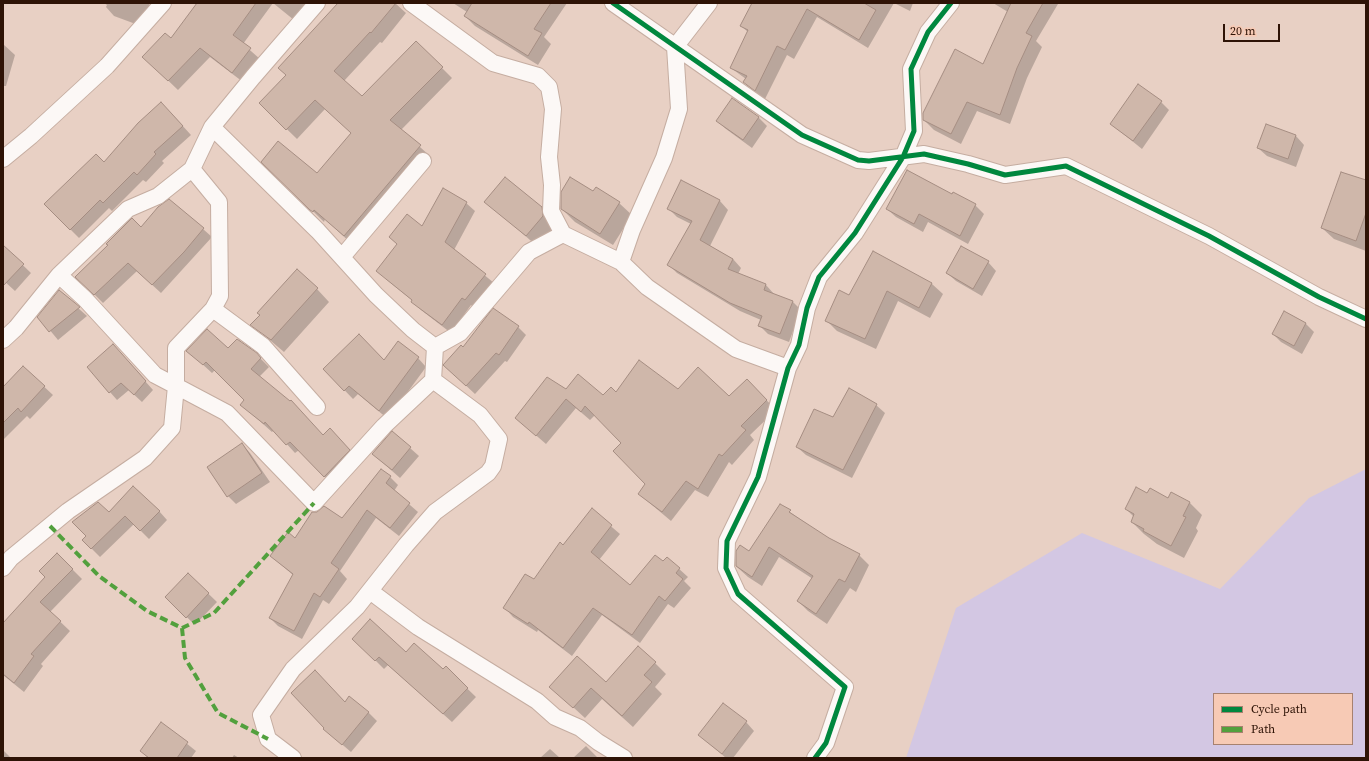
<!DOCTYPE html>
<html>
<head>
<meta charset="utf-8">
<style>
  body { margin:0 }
  #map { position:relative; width:1369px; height:761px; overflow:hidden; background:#e8d0c4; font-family:"Source Serif 4",serif }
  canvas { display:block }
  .frame { position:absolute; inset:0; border:4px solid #2e1306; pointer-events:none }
  .legend { position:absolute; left:1213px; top:693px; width:140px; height:52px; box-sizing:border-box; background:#f7cab5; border:1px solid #a7816f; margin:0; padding:5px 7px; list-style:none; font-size:12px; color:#2e1306 }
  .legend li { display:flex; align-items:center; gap:8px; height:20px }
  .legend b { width:20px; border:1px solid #a7816f }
  .scale { position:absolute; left:1223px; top:24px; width:57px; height:18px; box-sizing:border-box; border:2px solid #2e1306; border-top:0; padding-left:5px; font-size:12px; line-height:14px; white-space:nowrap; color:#2e1306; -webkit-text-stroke:3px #f7cab5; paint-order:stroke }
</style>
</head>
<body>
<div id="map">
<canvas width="1369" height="761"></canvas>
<div class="frame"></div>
<ul class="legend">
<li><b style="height:5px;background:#00873e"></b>Cycle path</li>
<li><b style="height:5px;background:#52a03d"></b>Path</li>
</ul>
<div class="scale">20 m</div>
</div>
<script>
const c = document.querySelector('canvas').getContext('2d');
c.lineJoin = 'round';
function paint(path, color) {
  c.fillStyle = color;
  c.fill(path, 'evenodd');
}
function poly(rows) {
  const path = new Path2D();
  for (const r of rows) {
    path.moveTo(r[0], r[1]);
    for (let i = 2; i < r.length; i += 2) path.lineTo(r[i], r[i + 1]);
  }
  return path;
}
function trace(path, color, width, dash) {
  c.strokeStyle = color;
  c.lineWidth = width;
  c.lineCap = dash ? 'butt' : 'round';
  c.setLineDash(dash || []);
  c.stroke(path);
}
const green = poly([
  [1366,469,1366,758,906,758,956,608,1082,533,1220,589,1309,498],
  [1214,694,1352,694,1352,744,1214,744]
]);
const shadow = poly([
  [104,3,150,3,141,26,114,16,106,7,107,5],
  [197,3,273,3,243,44,260,59,243,82,210,57,178,90,153,66],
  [273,3,307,3,294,20],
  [337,3,395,3,406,13,382,43,380,42,344,81,362,97,416,42,452,78,401,130,430,156,354,246,325,219,324,222,322,220,263,162,317,174,352,133,325,109,297,139,260,103,287,75,338,4],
  [453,3,567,3,544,37,551,44,538,65,475,26,465,16,467,12],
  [753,3,894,3,868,48,817,17,794,59,787,55,765,99,753,91,744,82,746,79,731,68,748,32,741,26],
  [894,3,913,3,910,11],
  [993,3,1058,4,1036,41,1042,47,1027,78,1010,124,977,111,961,144,934,130,924,120,983,65,1008,12],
  [3,44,15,55,6,86,3,86],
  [732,99,759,118,767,126,752,148,726,129,717,121],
  [1161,102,1169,110,1142,149,1111,124],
  [170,112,191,135,162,161,164,163,146,182,143,180,112,211,109,208,79,238,45,204,104,164],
  [1266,125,1296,136,1304,145,1296,167,1267,156,1258,148],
  [682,181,720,201,728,210,710,246,733,259,741,268,738,274,766,285,774,294,793,302,801,310,789,342,768,334,759,325,761,320,740,311,677,273,668,264,691,224,677,217,668,208],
  [1366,181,1366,251,1334,239,1322,228],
  [952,196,975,205,984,214,968,244,928,222,923,232,896,217,887,209],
  [486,201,541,208,554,221,555,229,539,248],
  [466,203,475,211,454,250,494,283,474,308,471,305,451,333,421,310,413,301,386,279,398,245,390,237,422,228],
  [619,203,632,215,613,245,575,222,562,209],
  [141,228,203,229,212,237,161,293,137,271,103,303,85,285],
  [3,246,31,273,15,291,3,280],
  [873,252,932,284,943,294,930,318,898,301,876,349,837,331,826,320,850,296],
  [988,262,996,271,982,296,956,281,947,273],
  [317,289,329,302,284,352,252,325,261,315],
  [60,292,87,316,58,340,39,317],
  [1284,313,1306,324,1314,332,1302,354,1281,342,1273,334],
  [518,327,526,335,507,362,505,361,475,394,445,366,463,348],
  [113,345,153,390,142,402,129,390,117,400,88,367],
  [228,349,256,354,269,367,259,377,324,436,338,438,357,459,333,485,299,450,295,453,274,430,272,432,253,415,244,407,245,400,215,370,212,373,188,351],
  [418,358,426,367,388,419,358,394,353,399,324,369],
  [23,367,53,395,30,419,27,416,3,440,3,389],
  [747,380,776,410,750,435,754,440,732,465,729,462,708,497,695,490,671,521,639,494,647,484,623,443,595,415,590,420,576,408,546,444,516,418,566,390,604,397,616,393,678,390,729,398],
  [876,405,885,413,852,478,806,455,797,447,833,418],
  [242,444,250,453,270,482,236,504,228,496],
  [410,448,419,456,400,478,373,454],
  [390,477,398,485,394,491,418,512,399,536,376,518,340,571,347,579,329,604,323,600,302,639,278,626,270,618,293,575,271,556,295,539,342,519],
  [1172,493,1190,503,1202,515,1196,528,1198,531,1184,558,1157,544,1144,534,1132,522,1134,517,1126,509,1148,495,1169,499],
  [780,505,828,539,859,555,869,565,856,592,850,588,827,624,808,611,798,601,813,579,779,557,762,586,748,577,737,567,737,551,750,552],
  [592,510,620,534,599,560,630,587,667,558,688,577,684,581,691,588,674,608,668,604,640,643,602,615,572,656,538,630,537,632,513,617,505,608,534,580],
  [159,511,167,520,149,539,134,524,100,557,83,540,109,513],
  [57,554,82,579,50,612,70,631,41,664,43,666,24,692,3,675,3,625,46,577],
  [188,574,217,602,195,625,166,597],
  [362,647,406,654,443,671,446,668,476,697,452,722,388,665,384,669],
  [655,663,666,674,655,687,662,694,633,727,602,699,585,718,551,687,606,683],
  [345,703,368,712,377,721,351,752,324,729],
  [746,722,754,731,733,758,726,758,699,735],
  [161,723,196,751,191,758,148,758,141,751],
  [586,746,598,758,573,758],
  [550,749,560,758,540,758],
  [3,750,11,758,3,758],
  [234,755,239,758,232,758]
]);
const building = poly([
  [197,3,256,3,233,35,251,48,232,73,200,48,168,81,142,57,165,33,171,38,197,3],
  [338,3,396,3,371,33,370,32,334,71,362,96,416,41,443,67,390,120,421,145,344,236,314,210,313,212,310,210,261,162,278,141,317,173,351,133,315,100,286,130,259,103,286,75,278,68,338,3],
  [472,3,551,3,534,29,542,33,528,56,464,16,472,3],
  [752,3,864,3,876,10,859,40,807,9,785,50,777,46,755,91,743,82,747,76,730,68,748,30,740,26,752,3],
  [1011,3,1043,3,1026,33,1032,36,1017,68,1000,115,967,102,951,134,923,120,923,113,955,49,983,64,1011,3],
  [1138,84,1162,101,1133,141,1110,124,1138,84],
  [732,98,759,117,743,140,716,121,732,98],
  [161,102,183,126,154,152,156,154,137,175,134,172,103,203,100,200,70,230,44,204,96,154,104,162,138,123,161,102],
  [1266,124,1296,135,1288,159,1257,148,1266,124],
  [907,170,952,194,953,192,976,204,960,236,919,214,914,224,886,209,907,170],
  [1341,172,1366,180,1366,213,1356,241,1321,228,1341,172],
  [505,177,542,207,543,216,526,236,484,202,505,177],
  [570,177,593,191,596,187,620,202,600,234,561,209,561,192,570,177],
  [681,180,720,200,700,240,733,259,728,269,766,284,764,290,793,301,780,334,758,326,762,316,730,303,667,265,692,221,667,209,681,180],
  [443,188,467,202,445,242,486,274,465,300,462,298,442,325,411,302,412,300,376,271,397,244,389,237,407,214,422,226,443,188],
  [169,199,204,228,184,252,152,285,128,263,94,295,75,277,108,245,106,244,132,218,141,227,158,207,169,199],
  [3,245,24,264,3,286,3,245],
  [961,246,989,261,973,289,946,273,961,246],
  [873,251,932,283,919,308,887,291,865,339,825,321,839,290,849,295,873,251],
  [297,269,318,288,271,340,250,325,260,315,257,313,297,269],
  [59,290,80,307,49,332,37,317,59,290],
  [493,308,519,326,499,355,496,353,466,386,443,365,461,345,463,347,493,308],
  [1284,311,1306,323,1294,346,1272,334,1284,311],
  [207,329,228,348,237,339,257,353,261,358,251,369,290,401,291,400,323,435,330,428,350,450,324,477,290,442,286,445,265,422,264,424,240,405,244,400,206,362,203,365,186,351,207,329],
  [359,334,384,360,398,341,419,357,379,411,349,386,344,391,323,369,359,334],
  [113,344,146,381,134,395,121,383,109,393,87,367,113,344],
  [639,360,678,389,698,367,729,396,747,379,767,400,741,426,746,430,722,456,719,454,698,489,686,481,662,512,638,494,645,484,613,451,621,443,585,406,581,412,566,399,536,436,515,418,547,377,566,389,578,374,603,395,611,387,616,392,639,360],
  [23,366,45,386,21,412,18,408,3,423,3,387,23,366],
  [849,388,877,404,843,470,796,447,814,409,833,417,849,388],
  [392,431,411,447,392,470,372,454,392,431],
  [242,443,262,473,227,497,207,467,242,443],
  [381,469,391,476,386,483,410,503,390,528,367,510,331,563,339,569,320,597,314,593,294,631,269,618,293,574,270,556,288,532,295,538,312,512,317,512,324,506,342,518,381,469],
  [133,486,160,511,140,531,125,516,91,549,82,540,86,536,72,522,98,502,109,512,133,486],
  [1136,487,1147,493,1150,488,1168,498,1171,492,1190,502,1183,516,1186,517,1171,546,1143,531,1144,529,1131,522,1134,514,1125,509,1136,487],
  [780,504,791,510,789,512,829,538,860,554,845,582,839,579,816,614,797,601,813,576,769,547,752,577,736,566,736,551,740,545,749,551,780,504],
  [592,508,612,525,591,552,630,585,655,555,663,561,667,557,680,568,676,573,683,579,665,601,659,596,632,635,593,608,563,648,529,622,528,624,503,608,525,574,534,579,560,542,563,545,592,508],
  [57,553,73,569,40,602,61,621,31,654,34,656,14,683,3,674,3,623,45,577,39,571,57,553],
  [188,573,209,593,186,618,165,597,188,573],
  [370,619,406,652,414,643,443,669,446,666,468,688,443,714,379,657,375,661,352,639,370,619],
  [638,646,656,662,644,675,652,682,622,716,591,688,573,708,549,687,577,656,606,682,638,646],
  [315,670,345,702,349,696,369,712,342,745,323,729,324,728,291,693,315,670],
  [723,703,747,721,722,754,698,735,723,703],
  [161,722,188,742,177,758,149,758,140,751,161,722]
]);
const street = poly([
  [411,3,493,63,538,76,549,87,553,109,549,157,552,185,551,211,563,234],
  [613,3,802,135,858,160,869,161,924,154,968,164,1005,175,1066,166,1209,236,1319,297,1366,319],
  [709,3,675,47,679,109,664,158,632,230,621,262,647,287,736,349,788,368],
  [212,127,318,231,376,295,413,330,435,347,460,333,529,252,563,234,621,262],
  [3,159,31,136,107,66,163,3],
  [192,169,219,202,220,296,213,309,176,348,176,386,155,375,85,299,59,275,128,209,158,196,192,169,212,127,253,77,317,3],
  [342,257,423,161],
  [213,309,263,346,317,407],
  [3,340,16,328,59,275],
  [3,568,11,558,68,511,145,458,172,428,176,386,227,413,314,503,384,426,433,380,435,347],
  [370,591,418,627,537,701,555,717,580,728,598,742,624,758],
  [293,758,268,739,261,715,293,669,357,607,406,545,435,512,488,473,493,466,499,439,480,415,433,380],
  [815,758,826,743,845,687,738,594,726,568,727,541,758,477,788,368,799,345,807,308,819,277,855,233,903,157,914,131,911,69,928,32,951,3]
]);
const quiet = poly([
  [50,526,99,576,147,611,182,628,214,613,314,503],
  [182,628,185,658,218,713,268,739]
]);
const cycleway = poly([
  [613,3,802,135,858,160,869,161,924,154,968,164,1005,175,1066,166,1209,236,1319,297,1366,319],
  [815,758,826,743,845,687,738,594,726,568,727,541,758,477,788,368,799,345,807,308,819,277,855,233,903,157,914,131,911,69,928,32,951,3]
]);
paint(green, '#d3c7e3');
paint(shadow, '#0003');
paint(building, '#cfb7aa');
trace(building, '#a58d82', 1);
trace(street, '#c5ada1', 18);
trace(street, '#fcf8f6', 16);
trace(quiet, '#52a03d', 4, [8, 4]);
trace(cycleway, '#00873e', 5);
</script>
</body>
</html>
